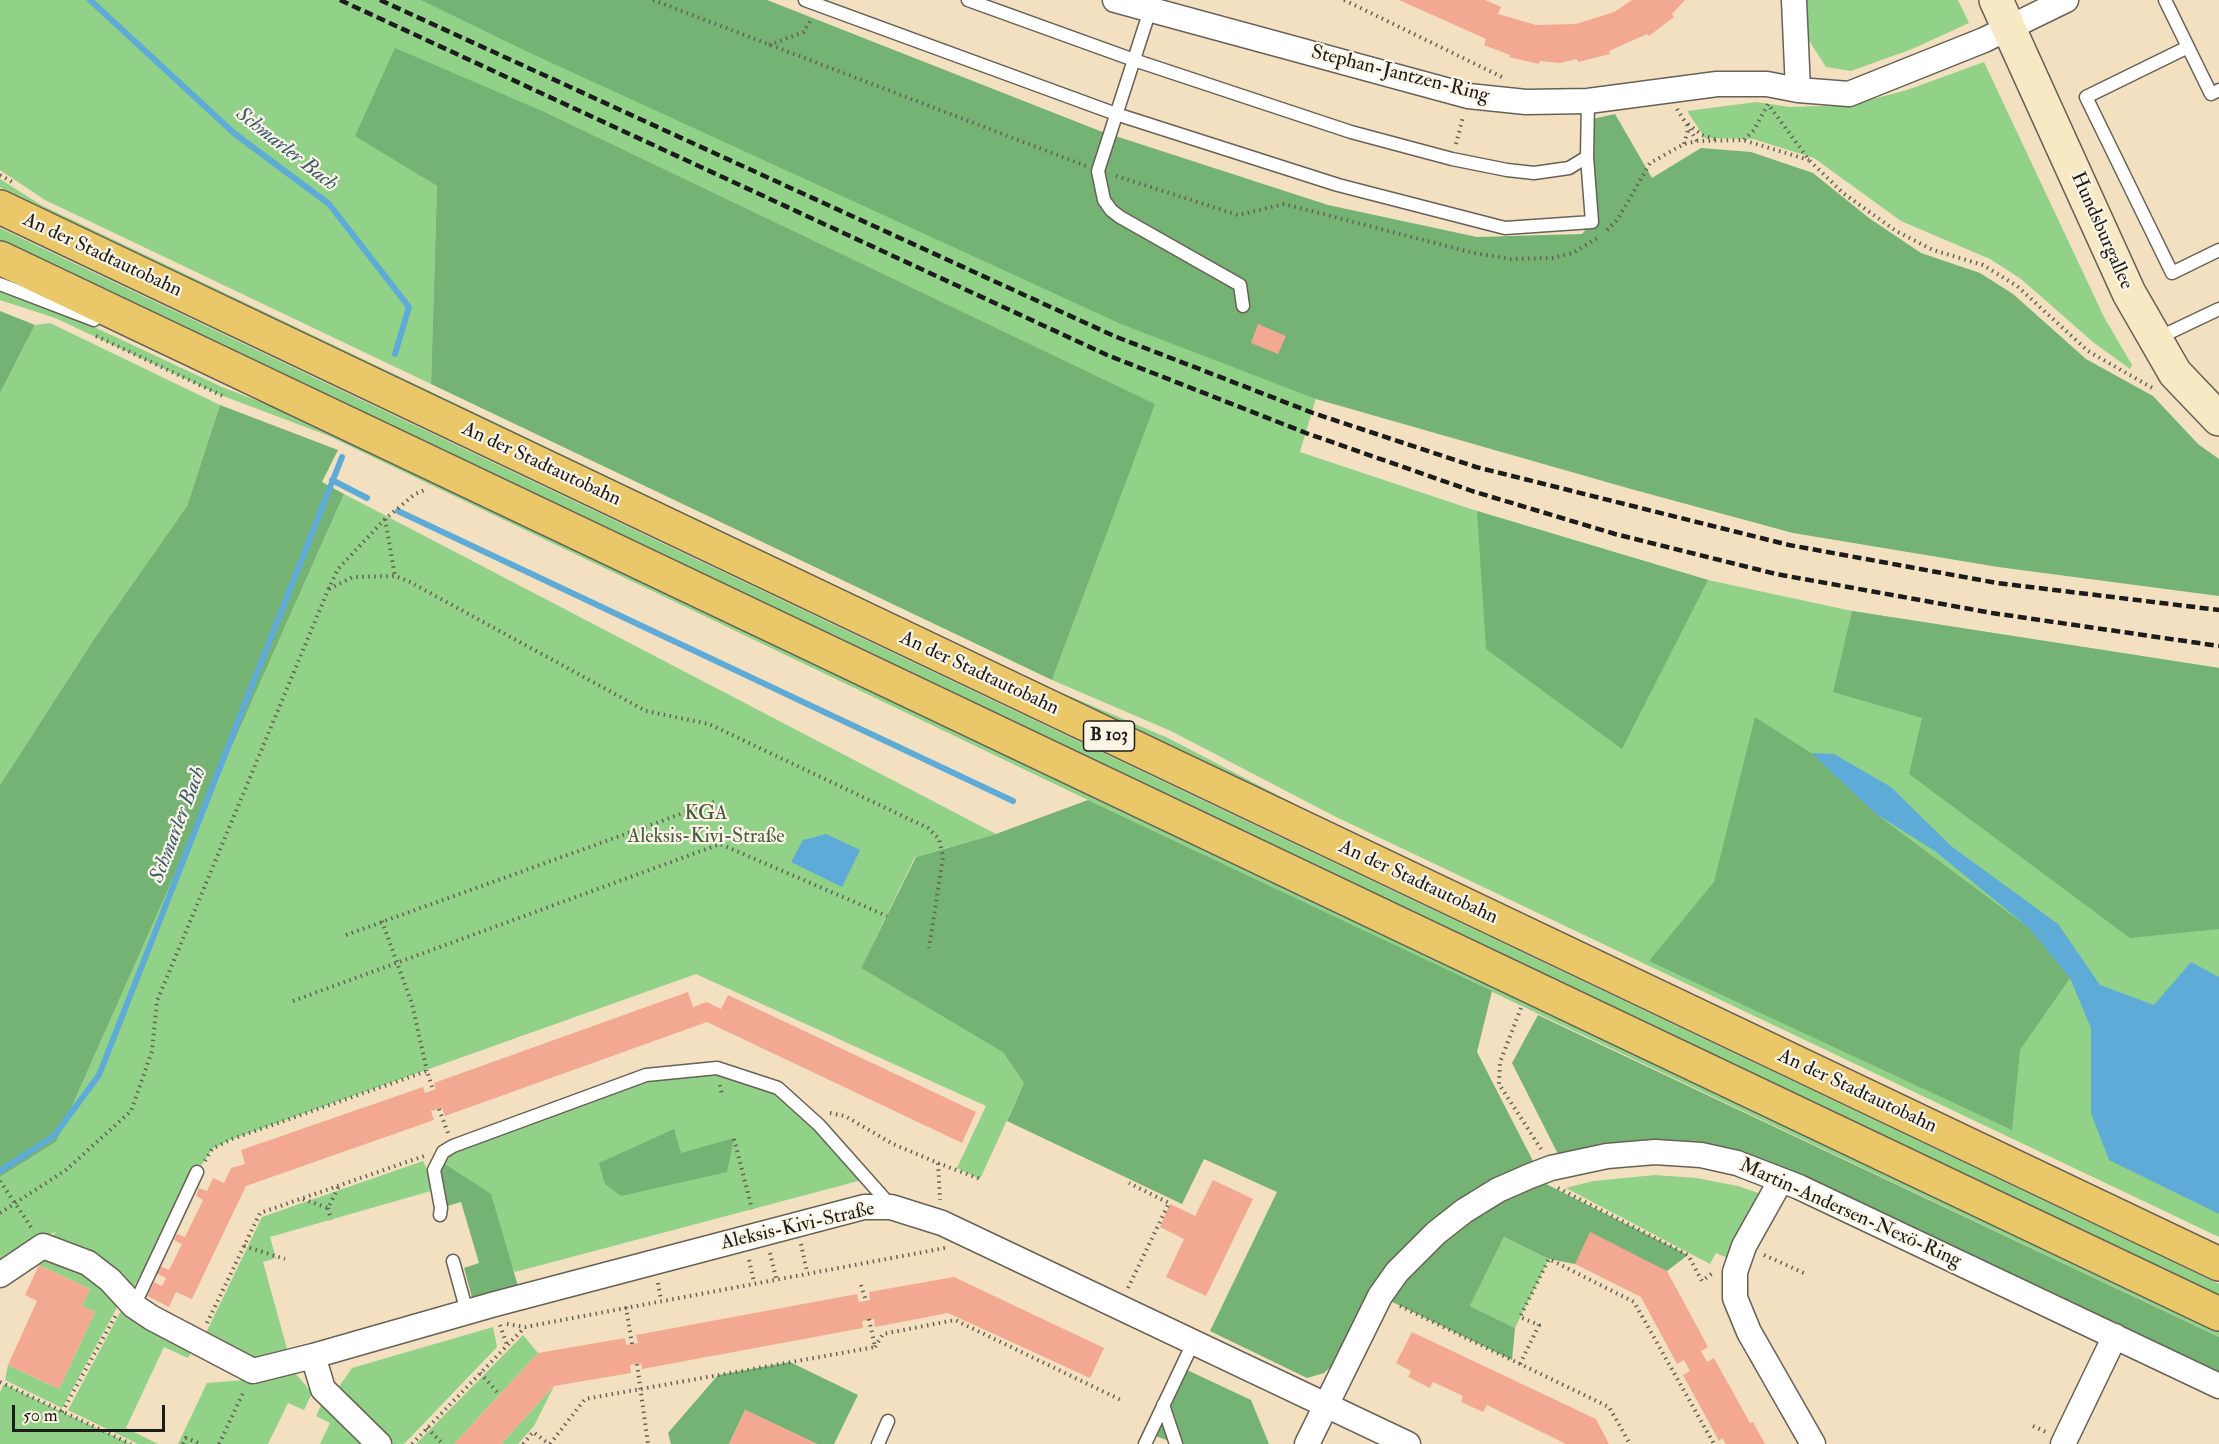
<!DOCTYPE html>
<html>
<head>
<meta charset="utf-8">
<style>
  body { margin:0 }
  #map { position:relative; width:2219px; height:1444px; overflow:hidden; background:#f2e0c1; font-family:"IM FELL Double Pica",serif }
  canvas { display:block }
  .scale { position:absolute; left:12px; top:1405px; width:153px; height:27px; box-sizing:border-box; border:3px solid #1c1c1c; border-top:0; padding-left:8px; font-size:18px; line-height:21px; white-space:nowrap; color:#1c1c1c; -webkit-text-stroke:4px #fcf5e5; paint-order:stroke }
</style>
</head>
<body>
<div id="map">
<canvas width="2219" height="1444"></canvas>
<div class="scale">50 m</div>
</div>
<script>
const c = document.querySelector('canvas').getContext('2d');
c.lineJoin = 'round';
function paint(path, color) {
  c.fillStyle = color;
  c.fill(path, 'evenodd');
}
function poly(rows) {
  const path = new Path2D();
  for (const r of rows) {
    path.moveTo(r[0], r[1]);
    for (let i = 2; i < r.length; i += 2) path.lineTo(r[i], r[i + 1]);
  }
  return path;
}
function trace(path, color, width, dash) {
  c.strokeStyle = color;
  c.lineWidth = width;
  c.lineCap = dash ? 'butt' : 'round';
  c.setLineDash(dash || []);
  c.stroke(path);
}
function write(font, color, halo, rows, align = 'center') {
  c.font = font + ' "IM FELL Double Pica",serif';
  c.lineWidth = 4.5;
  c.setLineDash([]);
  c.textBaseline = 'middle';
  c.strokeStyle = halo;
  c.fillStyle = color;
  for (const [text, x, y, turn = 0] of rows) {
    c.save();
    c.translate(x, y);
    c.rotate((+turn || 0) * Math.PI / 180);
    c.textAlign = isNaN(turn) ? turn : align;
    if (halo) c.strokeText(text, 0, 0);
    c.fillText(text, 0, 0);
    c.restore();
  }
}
const green = poly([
  [0,0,738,0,1335,334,1300,452,1477,511,1708,580,1852,611,2219,668,2219,1237,1334,816,1171,731,1052,680,1154,404,549,114,356,135,437,186,431,384,45,200,0,170],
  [1803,0,1958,0,1969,23,1912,49,1851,71,1826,67,1808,39],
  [1984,62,2104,317,2132,365,2130,369,2093,342,2021,279,1990,259,1901,221,1814,158,1753,139,1705,138,1687,111,1757,102,1789,107,1850,105,1907,90],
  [0,179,41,205,1048,687,1168,738,1331,823,2219,1245,2219,1251,36,213,0,187],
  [0,228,2219,1284,2219,1298,0,242],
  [0,273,11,286,58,310,222,387,333,430,2219,1329,2219,1337,1088,800,329,436,218,394,55,318,0,300],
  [50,323,220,405,187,506,96,636,0,785,0,393,35,325],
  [344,494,996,834,915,857,861,968,1003,1051,1024,1083,980,1179,957,1168,986,1106,696,974,232,1139,212,1149,197,1172,124,1305,192,1350,188,1358,164,1347,126,1428,158,1444,138,1444,68,1410,124,1305,126,1296,43,1246,57,1231,0,1260,0,1177,56,1142],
  [717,1068,778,1088,862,1180,515,1272,437,1159,443,1152,646,1075],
  [423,1161,433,1181,431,1191,270,1237,276,1258,263,1262,289,1356,260,1363,204,1337,262,1217],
  [1655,1175,1696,1178,1738,1186,1767,1196,1730,1259,1716,1253,1710,1264,1566,1188,1593,1181],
  [1504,1237,1549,1259,1515,1328,1470,1306],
  [45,1251,87,1269,120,1302,62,1408,5,1380,8,1365,59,1389,95,1312,82,1306,90,1289,39,1265],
  [493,1327,497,1347,404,1444,388,1444,336,1391,352,1368],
  [523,1335,538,1353,454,1444,416,1444],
  [291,1368,312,1393,304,1410,288,1403,268,1444,178,1444,207,1383,245,1380],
  [4,1384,62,1412,131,1444,0,1444,0,1392],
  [554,1386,534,1426,518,1444,501,1444],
  [322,1403,365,1444,320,1444,330,1423,316,1416]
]);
const forest = poly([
  [421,0,767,0,1100,131,1328,205,1477,237,1582,234,1592,222,1588,120,1615,114,1652,178,1701,148,1751,152,1813,173,1869,218,1921,253,1980,273,2013,294,2086,359,2153,396,2198,444,2219,459,2219,596,1998,567,1793,533,1631,489,1316,399,1121,324,528,52],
  [395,48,549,114,1155,404,1052,680,431,384,437,186,355,136],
  [0,311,35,325,0,393],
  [220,405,338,450,322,482,344,494,56,1142,0,1177,0,785,96,636,187,506],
  [1477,511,1708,580,1622,749,1486,649],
  [1852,611,2219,668,2219,929,2130,938,1909,774,1922,718,1833,692],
  [1755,717,1811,753,1876,814,2029,928,2070,978,2020,1050,2012,1130,1649,961,1714,882],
  [1088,800,1492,991,1477,1052,1534,1163,1464,1202,1336,1362,1324,1373,1307,1378,1210,1331,1277,1192,1204,1159,1182,1204,1007,1121,1024,1083,1003,1052,861,968,916,857,996,834],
  [1538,1015,2219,1337,2219,1376,1705,1145,1660,1140,1605,1144,1558,1154,1512,1063],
  [674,1129,681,1153,734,1138,727,1172,621,1196,605,1184,599,1163],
  [437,1159,491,1194,518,1286,472,1297,464,1268,479,1263,461,1202,441,1208],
  [1530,1176,1688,1255,1667,1271,1575,1264,1549,1259,1504,1237,1470,1306,1515,1328,1512,1360,1380,1296,1397,1272],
  [790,1362,858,1395,834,1444,817,1444,745,1410,729,1444,671,1444,668,1433,718,1375],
  [1185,1369,1251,1400,1269,1444,1177,1444,1156,1436]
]);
const water = poly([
  [1811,753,1834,754,1891,787,1951,846,2058,924,2100,985,2154,1005,2191,962,2219,977,2219,1214,2109,1160,2091,1113,2091,1028,2070,978,2029,928,1935,851,1876,814],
  [826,834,860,850,842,887,791,862,803,840]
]);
const stream = poly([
  [90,0,235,134,329,204,409,307,395,354],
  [332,480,367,498],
  [398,511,1013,801],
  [0,1171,54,1136,99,1075,342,457]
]);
const building = poly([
  [1399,0,1485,0,1501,7,1498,14,1536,25,1576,24,1614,12,1632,0,1685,0,1672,14,1674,17,1649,36,1647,34,1609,51,1610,54,1578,62,1577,59,1560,63,1540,61,1539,64,1509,57,1510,55,1484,45,1486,39],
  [1258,324,1286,336,1278,354,1251,343],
  [688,992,693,1007,707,1002,721,1009,728,995,976,1112,962,1143,707,1022,445,1116,442,1108,431,1111,434,1120,246,1186,192,1299,176,1292,169,1307,147,1296,154,1282,162,1286,166,1278,156,1273,160,1266,169,1270,182,1244,174,1240,177,1234,185,1237,203,1200,196,1196,199,1188,207,1191,213,1178,224,1183,231,1168,245,1164,241,1150,423,1087,425,1093,436,1089,434,1083],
  [1213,1180,1253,1199,1206,1296,1166,1277,1184,1239,1160,1227,1170,1204,1195,1216],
  [1590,1232,1667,1271,1708,1347,1701,1351,1707,1362,1714,1358,1750,1423,1753,1422,1765,1444,1726,1444,1722,1438,1719,1441,1683,1375,1690,1371,1684,1360,1677,1364,1641,1297,1575,1264],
  [39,1265,90,1289,82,1306,95,1312,59,1389,8,1365,37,1301,25,1295],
  [954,1277,1104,1348,1090,1378,948,1313,875,1327,874,1319,862,1321,863,1328,642,1369,641,1363,630,1365,631,1373,554,1386,501,1444,454,1444,538,1353,625,1338,626,1345,638,1343,636,1335,857,1294,859,1302,870,1300,869,1292],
  [1412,1332,1596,1419,1609,1444,1566,1444,1487,1405,1483,1412,1461,1402,1463,1396,1433,1382,1430,1388,1408,1377,1411,1371,1396,1363],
  [745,1410,817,1444,729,1444]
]);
const path = poly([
  [653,0,1086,166],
  [1344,0,1502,77],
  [769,45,804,32,811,19],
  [1677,109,1697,141],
  [1688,124,1702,135,1715,139],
  [1744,140,1754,130,1768,104,1809,160,1843,193,1896,231,1933,250,1983,265,2017,286,2088,351,2154,389],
  [1456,144,1463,117],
  [1684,144,1688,130],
  [0,175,12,182],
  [1116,176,1238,215,1284,204,1474,253,1511,259,1552,258,1573,253,1599,237],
  [1607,230,1618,219,1650,163,1684,144,1697,141,1743,140,1809,160],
  [96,336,225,397],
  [385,519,395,576],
  [329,589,353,577,395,576,410,582,646,711,709,724,928,828,939,839,943,857,929,948],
  [382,921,412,1004,427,1071],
  [346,935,714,802],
  [293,1001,720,844,887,916],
  [1521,1008,1500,1062,1499,1084,1541,1149],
  [720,1085,722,1096],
  [439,1109,448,1133],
  [830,1113,845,1116,893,1144,938,1163,940,1200],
  [734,1139,752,1209],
  [205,1161,212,1149,232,1139,427,1071,433,1090],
  [938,1163,980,1179],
  [0,1181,33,1230],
  [1558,1188,1688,1255,1702,1281,1714,1272],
  [303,1199,328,1208,339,1186],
  [328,1208,331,1220],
  [0,1213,66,1170,131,1111,152,1051,157,1001,328,590,338,569,385,519,415,494,427,489],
  [801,1244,807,1272],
  [244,1246,285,1259],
  [770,1253,776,1278],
  [1764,1255,1804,1273],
  [749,1260,754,1282],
  [658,1283,661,1300],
  [861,1285,866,1301],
  [1128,1288,1169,1203,1129,1183],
  [1400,1306,1609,1407,1630,1444],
  [626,1307,632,1344],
  [869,1319,875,1347],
  [207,1323,260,1213,424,1156],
  [507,1324,525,1327,945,1248],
  [500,1325,507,1345],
  [875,1347,883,1334,955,1320,1123,1401],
  [637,1364,648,1444],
  [1520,1364,1539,1325,1520,1317,1549,1259,1634,1302,1714,1444],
  [480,1373,499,1394],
  [0,1382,131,1444],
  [62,1412,116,1315],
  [2033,1426,2046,1432],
  [427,1428,443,1444],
  [183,1444,186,1438,201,1444],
  [219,1444,244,1391],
  [412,1444,524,1328],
  [523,1444,533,1432,549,1444],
  [550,1444,585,1399,875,1347]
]);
const lane = poly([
  [805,0,1116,114,1338,185,1505,228,1592,222,1587,157,1588,101],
  [968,0,1134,60,1351,132,1452,159,1507,170,1534,173,1569,168,1587,157],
  [2165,0,2211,94,2219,90],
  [1150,10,1098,171,1104,200,1111,210,1120,217,1240,285,1243,306],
  [2188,47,2086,97,2172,273,2219,250],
  [0,284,94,320],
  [2158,338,2219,309],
  [440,1215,441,1208,434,1170,443,1152,453,1146,646,1075,717,1068,778,1088,819,1125,891,1206],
  [453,1261,467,1312],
  [134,1306,197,1172],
  [1163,1405,1176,1444],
  [878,1444,888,1421],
  [1145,1444,1193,1343]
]);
const street = poly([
  [1115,0,1468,96,1526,102,1588,101,1717,84,1767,84,1798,90,1849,94,1984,40,2066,0],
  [1794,0,1798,90],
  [1781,1180,1744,1246,1735,1272,1735,1298,1749,1332,1813,1444],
  [0,1275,43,1246,88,1263,110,1280,134,1306,152,1318,253,1371,313,1356],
  [379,1444,323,1389,313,1356,495,1304,864,1207,891,1207,942,1223,1408,1444],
  [1307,1444,1380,1296,1397,1272,1436,1233,1464,1211,1498,1190,1530,1176,1551,1168,1607,1156,1655,1152,1701,1155,1737,1163,1799,1187,2219,1386],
  [2063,1444,2115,1336]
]);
const secondary = poly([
  [1996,0,2129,293,2175,373,2219,419]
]);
const highway = poly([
  [0,207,2219,1264],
  [0,258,2219,1314]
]);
const rail = poly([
  [340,0,1107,355,1306,433,1472,491,1615,534,1776,574,1992,613,2219,646],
  [380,0,1114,336,1313,413,1476,467,1789,545,1997,583,2219,610]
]);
const shields = [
  [1109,736,51]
];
const shieldNames = [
  ["B 103",1109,736]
];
const streetNames = [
  ["Stephan-Jantzen-Ring",1400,75,14],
  ["Hundsburgallee",2101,231,66],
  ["An der Stadtautobahn",102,256,25],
  ["An der Stadtautobahn",541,465,25],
  ["An der Stadtautobahn",979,674,25],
  ["An der Stadtautobahn",1418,883,25],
  ["An der Stadtautobahn",1857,1092,25],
  ["Martin-Andersen-Nexö-Ring",1850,1214,24],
  ["Aleksis-Kivi-Straße",798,1227,-13]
];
const parkNames = [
  ["KGA",706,815],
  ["Aleksis-Kivi-Straße",706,838]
];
const waterNames = [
  ["Schmarler Bach",286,150,38],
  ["Schmarler Bach",179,825,-69]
];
paint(green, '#91d188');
paint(forest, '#74b374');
paint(water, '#5fabd8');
trace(stream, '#5fabd8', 6);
paint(building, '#f3a991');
trace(lane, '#676156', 15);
trace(street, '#676156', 27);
trace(secondary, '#676156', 36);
trace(highway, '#676156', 36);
trace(path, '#676156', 4, [1.5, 4.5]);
trace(lane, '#fff', 12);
trace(street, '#fff', 24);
trace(secondary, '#f7e9c3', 33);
trace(highway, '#eac769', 33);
trace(rail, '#1c1c1c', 4.5, [9, 4.5]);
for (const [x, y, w] of shields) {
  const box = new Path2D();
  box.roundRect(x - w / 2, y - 15, w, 30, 4.5);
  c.fillStyle = '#fcf5e5';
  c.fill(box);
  trace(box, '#1c1c1c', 1.5);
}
write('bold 18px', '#1c1c1c', null, shieldNames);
write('20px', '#1c1c1c', '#fcf5e5', streetNames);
write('20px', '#455b42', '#fcf5e5', parkNames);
write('italic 21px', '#3a5c71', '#fcf5e5', waterNames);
</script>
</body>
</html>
